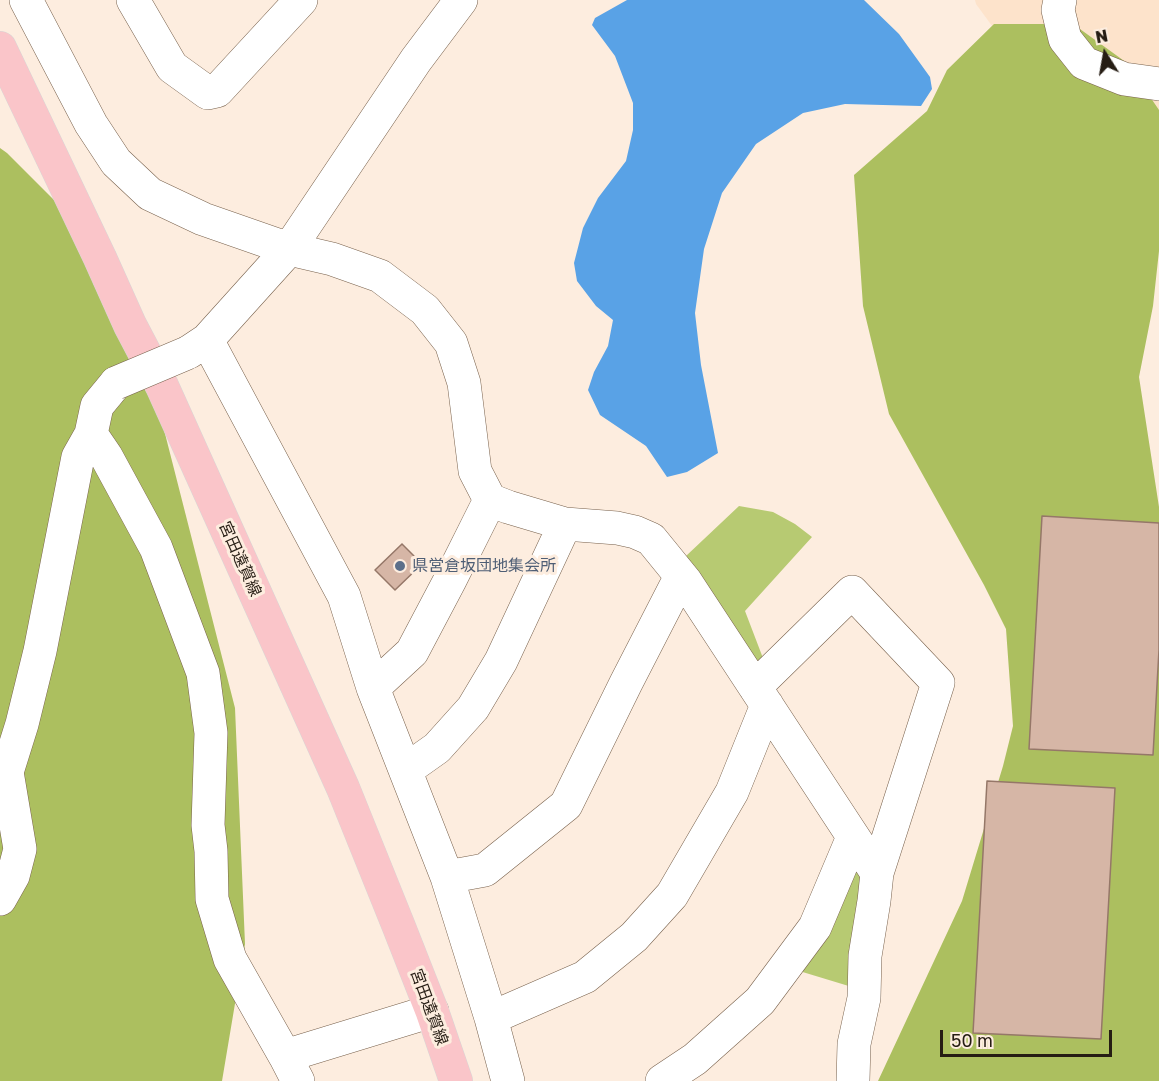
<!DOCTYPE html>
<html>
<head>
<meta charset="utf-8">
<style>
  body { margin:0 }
  #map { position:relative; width:1159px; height:1081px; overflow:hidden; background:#fdeddf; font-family:"Golos Text",sans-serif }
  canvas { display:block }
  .north { position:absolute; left:1075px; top:24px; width:60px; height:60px; -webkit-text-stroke:4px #fdeddf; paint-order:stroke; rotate:349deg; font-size:16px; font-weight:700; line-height:24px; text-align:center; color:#261d14 }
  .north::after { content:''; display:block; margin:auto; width:21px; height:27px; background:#261d14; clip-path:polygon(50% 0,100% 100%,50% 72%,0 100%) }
  .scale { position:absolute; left:940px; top:1030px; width:172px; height:27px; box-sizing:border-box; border:3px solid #261d14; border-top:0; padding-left:8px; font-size:18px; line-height:21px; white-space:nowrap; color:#261d14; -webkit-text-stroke:4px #fdeddf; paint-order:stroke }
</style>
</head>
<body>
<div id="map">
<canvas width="1159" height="1081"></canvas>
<div class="north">N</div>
<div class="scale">50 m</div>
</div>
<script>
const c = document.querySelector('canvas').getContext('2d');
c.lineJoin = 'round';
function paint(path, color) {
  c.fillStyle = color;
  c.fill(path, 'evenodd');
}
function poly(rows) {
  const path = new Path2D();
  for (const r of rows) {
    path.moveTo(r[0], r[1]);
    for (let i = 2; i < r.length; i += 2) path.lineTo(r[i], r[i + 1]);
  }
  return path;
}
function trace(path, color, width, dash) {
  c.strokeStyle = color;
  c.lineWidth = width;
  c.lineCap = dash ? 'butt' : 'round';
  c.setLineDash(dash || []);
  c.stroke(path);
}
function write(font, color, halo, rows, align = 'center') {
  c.font = font + ' "Golos Text","Noto Sans JP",sans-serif';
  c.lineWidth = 6;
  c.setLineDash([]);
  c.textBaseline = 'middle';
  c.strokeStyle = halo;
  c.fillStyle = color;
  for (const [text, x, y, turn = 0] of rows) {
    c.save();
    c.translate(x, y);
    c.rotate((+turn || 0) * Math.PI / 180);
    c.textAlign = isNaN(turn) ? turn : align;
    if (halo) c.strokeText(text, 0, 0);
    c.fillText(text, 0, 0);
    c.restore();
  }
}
const built = poly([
  [975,0,1159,0,1159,139,1036,86,976,4]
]);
const green = poly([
  [739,506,773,512,795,524,812,537,745,611,766,666,753,669,686,556],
  [858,870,862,878,852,987,796,970,840,887]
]);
const forest = poly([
  [994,24,1073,24,1127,63,1159,110,1159,251,1153,306,1139,377,1159,507,1159,1081,878,1081,962,901,1003,766,1013,726,1006,629,984,585,889,414,863,306,854,175,927,111,947,70],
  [0,148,7,153,77,223,148,367,235,708,245,944,222,1081,0,1081]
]);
const water = poly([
  [627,0,864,0,899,34,930,77,932,89,921,106,845,104,803,113,756,144,722,193,704,249,695,313,701,365,718,453,687,472,667,477,646,446,600,415,588,390,594,372,608,346,613,320,596,306,577,281,574,263,583,228,598,198,626,161,633,130,633,103,615,56,592,25,595,18]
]);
const building = poly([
  [1042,516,1159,523,1159,650,1153,755,1029,749,1042,516],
  [402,544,422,564,395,590,375,570,402,544],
  [987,781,1115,788,1101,1039,973,1033,987,781]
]);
const minor = poly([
  [26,0,91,124,116,162,150,194,203,219,289,249,332,259,380,276,425,310,451,343,464,383,475,471,490,500,508,507,565,524,617,528,635,532,651,539,686,582,877,873,874,901,865,956,864,998,854,1044,853,1081],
  [133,0,172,67,208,93,217,91,301,0],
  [1060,0,1058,10,1065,39,1084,63,1124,79,1159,84],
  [207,340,344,596,373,688,447,877,491,1018,508,1081],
  [189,352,207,340,289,249,416,60,461,0],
  [91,434,106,456,156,548,203,673,211,733,208,825,211,851,212,899,230,959,285,1056,298,1081],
  [755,687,852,592,938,683,877,873],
  [373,688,412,652,450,580,490,500],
  [406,770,437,748,473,708,501,661,565,524],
  [447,877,485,870,566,805,626,683,681,576],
  [0,899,13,876,20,849,7,772,22,724,40,651,78,457,91,434,97,406,116,383],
  [491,1018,585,977,634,937,672,895,732,792,767,705],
  [285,1056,432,1011],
  [662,1081,695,1059,760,1001,815,927,853,837]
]);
const major = poly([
  [0,48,100,258,130,325,162,386,343,788,399,927,432,1011,456,1081]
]);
const minorBridge = poly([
  [116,383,187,353]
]);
const markers = [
  [400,566,6,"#5c6f8a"]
];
const streetNames = [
  ["宮田遠賀線",240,559,66],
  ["宮田遠賀線",429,1007,70]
];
const serviceNames = [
  ["県営倉坂団地集会所",412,566]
];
paint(built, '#fde3cb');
paint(green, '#b7ca72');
paint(forest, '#acbf5f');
paint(water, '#59a2e6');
paint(building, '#d6b6a6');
trace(building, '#957768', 1.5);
trace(minor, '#78614c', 34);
trace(major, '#d8d6d5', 34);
trace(minor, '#fff', 33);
trace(major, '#fac5c9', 33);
trace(minorBridge, '#78614c', 34, []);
trace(minorBridge, '#fff', 33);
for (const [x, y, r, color] of markers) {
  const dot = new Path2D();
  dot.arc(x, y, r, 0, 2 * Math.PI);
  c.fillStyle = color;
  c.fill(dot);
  trace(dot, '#fdeddf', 2);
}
write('16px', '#261d14', '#fdeddf', streetNames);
write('16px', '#4e5e75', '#fdeddf', serviceNames, 'left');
</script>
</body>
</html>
